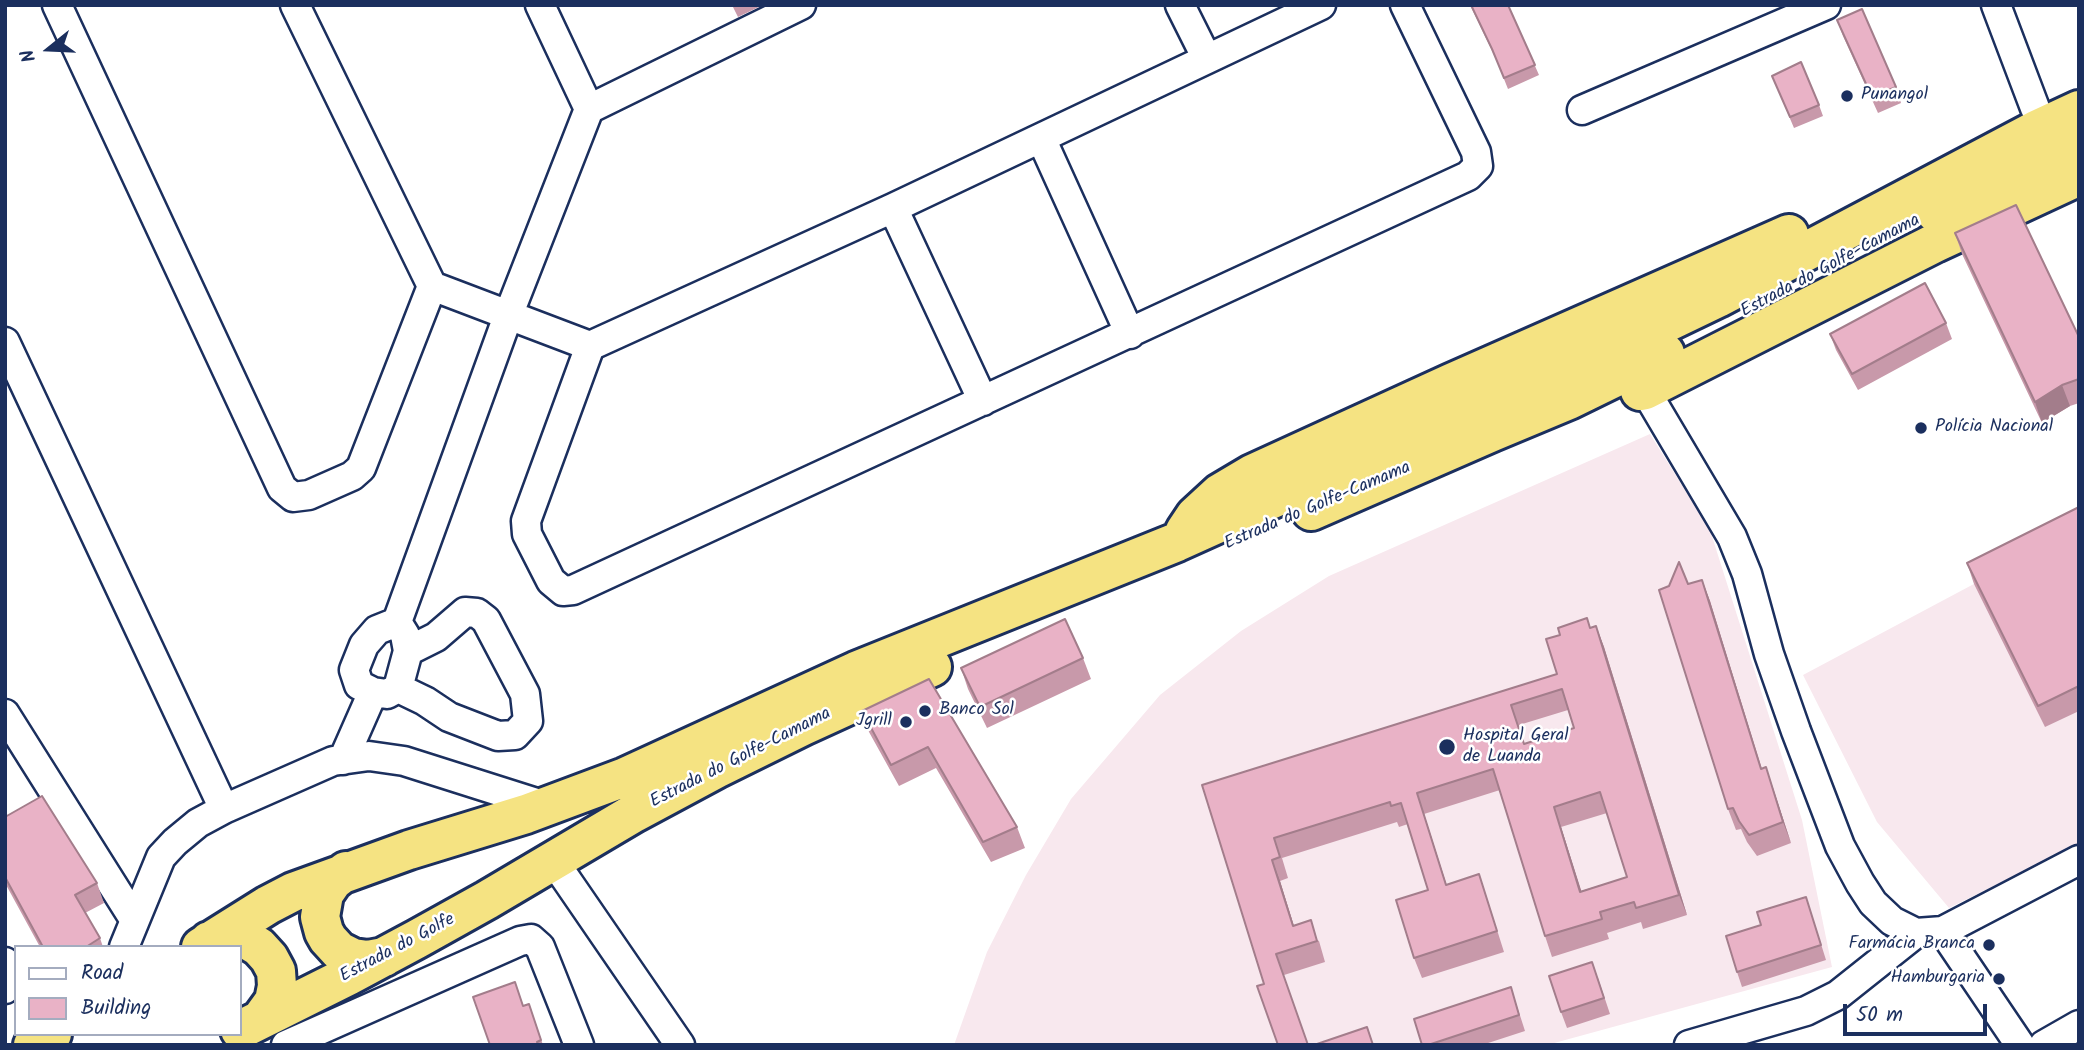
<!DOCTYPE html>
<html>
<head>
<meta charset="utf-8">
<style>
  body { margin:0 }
  #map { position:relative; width:2084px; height:1050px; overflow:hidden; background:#fff; font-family:Kalam,sans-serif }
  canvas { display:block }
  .frame { position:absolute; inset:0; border:7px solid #1b2f5e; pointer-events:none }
  .legend { position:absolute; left:14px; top:945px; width:228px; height:91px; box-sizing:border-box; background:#fff; border:2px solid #a4acbf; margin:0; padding:9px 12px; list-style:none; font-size:21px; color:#1b2f5e }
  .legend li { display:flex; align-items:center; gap:14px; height:35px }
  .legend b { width:35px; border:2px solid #a4acbf }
  .north { position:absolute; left:14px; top:14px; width:70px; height:70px; -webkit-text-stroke:5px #fff; paint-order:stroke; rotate:252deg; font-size:19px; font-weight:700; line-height:28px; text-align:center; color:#1b2f5e }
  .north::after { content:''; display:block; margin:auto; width:24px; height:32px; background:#1b2f5e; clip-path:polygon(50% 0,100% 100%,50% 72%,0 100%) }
  .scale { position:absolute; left:1843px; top:1004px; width:144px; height:32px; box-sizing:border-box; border:4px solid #1b2f5e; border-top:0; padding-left:9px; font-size:21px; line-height:24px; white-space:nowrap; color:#1b2f5e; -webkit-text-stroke:5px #fff; paint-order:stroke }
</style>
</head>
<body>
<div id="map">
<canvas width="2084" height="1050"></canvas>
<div class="frame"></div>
<ul class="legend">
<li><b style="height:9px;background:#fff"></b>Road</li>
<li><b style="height:19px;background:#e9b2c6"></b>Building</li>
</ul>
<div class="north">N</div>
<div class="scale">50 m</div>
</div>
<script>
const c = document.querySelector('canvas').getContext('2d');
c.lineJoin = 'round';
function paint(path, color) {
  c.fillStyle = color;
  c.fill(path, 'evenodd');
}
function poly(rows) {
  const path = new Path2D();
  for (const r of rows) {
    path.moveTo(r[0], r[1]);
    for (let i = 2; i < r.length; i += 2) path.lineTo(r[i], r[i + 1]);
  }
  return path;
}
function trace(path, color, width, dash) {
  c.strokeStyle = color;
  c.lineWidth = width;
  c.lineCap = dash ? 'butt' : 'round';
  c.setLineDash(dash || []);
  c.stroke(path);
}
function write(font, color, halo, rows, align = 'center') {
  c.font = font + ' Kalam,sans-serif';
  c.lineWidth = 5;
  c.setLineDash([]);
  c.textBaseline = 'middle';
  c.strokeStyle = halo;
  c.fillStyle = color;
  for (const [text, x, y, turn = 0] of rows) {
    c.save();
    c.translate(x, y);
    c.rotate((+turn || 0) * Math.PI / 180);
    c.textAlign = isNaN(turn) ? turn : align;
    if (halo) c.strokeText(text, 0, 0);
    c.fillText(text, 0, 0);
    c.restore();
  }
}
const built = poly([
  [1650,434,1710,530,1802,820,1832,967,1547,1045,954,1045,987,952,1026,875,1071,799,1160,695,1241,631,1329,576],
  [2079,528,2079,844,1949,908,1877,822,1803,675]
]);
const minor = poly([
  [57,5,282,488,293,497,309,495,352,476,361,468,432,286,295,5],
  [1180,5,1207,59],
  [1996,5,2035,108],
  [589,109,801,5],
  [1582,110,1826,5],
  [1041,138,1130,334],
  [893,208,983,401],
  [432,286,590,346,893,208,1321,5],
  [5,342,224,809],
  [590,346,526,521,527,534,551,581,563,591,573,590,1468,176,1478,166,1476,152,1405,5],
  [1645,390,1732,537,1747,574,1769,654,1796,731,1840,846,1860,883,1873,903,1892,921,1916,933,1943,931,2079,860],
  [397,622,508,316,589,109,540,5],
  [398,688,425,701,449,717,498,736,515,735,528,721,525,694,486,620,477,613,465,612,436,637,408,651,398,688,387,694,373,692,359,685,354,670,364,645,377,630,397,622,405,635,408,651],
  [5,714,134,919],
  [343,760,373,692],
  [553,860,680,1045],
  [1943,931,2020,1045],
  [124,947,161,857,175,842,198,823,224,809,333,761,369,756,404,761,546,806],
  [5,962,9,969,10,982,5,989],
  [286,1045,520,941,531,939,540,947,579,1045],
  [1689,1045,1806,1011,1838,995,1916,933],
  [2044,1045,2079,1025]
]);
const highway = poly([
  [1935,212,2079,143],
  [1640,391,1645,390,1935,243,2079,176],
  [1311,511,1492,432,1569,400,1665,353],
  [1185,531,1195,516,1220,493,1252,474,1451,383,1789,234],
  [346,871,333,881,324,894,320,917,324,932,328,939,339,951,353,958,368,960,384,957],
  [209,941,224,937,246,939,259,947,269,958,276,971,277,986,274,1001,261,1019],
  [201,947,268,905,293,892,409,850,526,814,625,777,856,671,1177,542,1483,404,1612,349,1718,298,2036,130,2079,110],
  [240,1030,348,976,417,939,487,900,634,813,716,769,803,726,932,667],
  [33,1045,52,1034]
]);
const wall = poly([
  [732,5,763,5,738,17],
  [1470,5,1508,5,1539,75,1508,89,1496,59],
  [1837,20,1896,87,1901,103,1878,113,1843,36],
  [1772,76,1819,105,1823,116,1794,128],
  [1955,233,2079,337,2079,403,2070,406,2042,423,1962,254],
  [1946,323,1952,339,1858,390,1836,350,1830,334],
  [2079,507,2079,711,2045,727,1974,584,1967,563],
  [1702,580,1710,601,1762,769,1773,788,1791,843,1757,856,1747,842,1741,829,1736,830,1728,809,1688,584],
  [1596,626,1604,647,1687,915,1643,929,1641,922,1607,933,1609,939,1552,957,1545,936,1500,790,1424,814,1446,884,1486,895,1504,952,1422,978,1414,958,1428,890,1408,824,1399,827,1397,822,1282,858,1288,878,1280,881,1294,926,1319,941,1325,962,1284,975,1264,984,1202,785,1557,674,1591,628],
  [1568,710,1574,728,1524,744,1519,725],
  [1607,813,1627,877,1581,891,1561,827],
  [1083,658,1091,679,987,728,968,689,961,668],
  [929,679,1017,827,1025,848,991,862,936,768,899,786,869,732,862,711],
  [5,817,97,883,104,903,85,913,100,938,103,947,40,947,5,883],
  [1811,912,1826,960,1742,987,1737,972],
  [1598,978,1610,1014,1567,1028,1561,1012],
  [1516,1003,1525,1031,1482,1045,1422,1045],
  [529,1004,543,1045,490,1045,523,1006]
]);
const shadedWall = poly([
  [2062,385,2070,406,2042,423,2035,402],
  [1702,580,1710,601,1768,790,1761,769],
  [1596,626,1604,647,1687,915,1679,895],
  [1766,767,1773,788,1791,843,1783,822],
  [1417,793,1424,814,1453,905,1446,885],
  [1554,807,1561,827,1588,912,1580,892],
  [1272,860,1280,881,1300,946,1293,926]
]);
const building = poly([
  [1471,5,1508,5,1535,65,1504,78,1492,49,1471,5],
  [1862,9,1896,87,1872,97,1837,20,1862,9],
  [1801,62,1819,105,1790,117,1772,76,1801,62],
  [2016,205,2079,337,2079,379,2062,385,2035,402,1955,233,2016,205],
  [1925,283,1946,323,1852,374,1830,334,1925,283],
  [2079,507,2079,686,2038,706,1967,563,2079,507],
  [1679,562,1688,584,1702,580,1761,769,1766,767,1783,822,1749,835,1739,821,1733,808,1728,809,1659,590,1669,586,1679,562],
  [1587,618,1590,628,1596,626,1679,895,1636,908,1634,902,1600,912,1602,919,1545,936,1493,769,1417,793,1446,885,1479,874,1497,931,1414,958,1396,900,1428,890,1401,803,1391,806,1390,802,1274,838,1280,857,1272,860,1293,926,1311,920,1317,941,1276,954,1308,1045,1278,1045,1257,986,1264,984,1202,785,1557,674,1546,639,1560,635,1558,628,1587,618],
  [1562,689,1574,728,1524,744,1511,705,1562,689],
  [1600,792,1627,877,1580,892,1554,807,1600,792],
  [1065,619,1083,658,980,707,961,668,1065,619],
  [929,679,1017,827,983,842,928,747,891,765,862,711,929,679],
  [42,796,97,883,75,895,100,938,86,947,43,947,5,877,5,817,42,796],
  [1806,897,1821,945,1737,972,1726,936,1761,925,1757,912,1806,897],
  [1592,962,1604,998,1561,1012,1549,976,1592,962],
  [515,982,523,1006,529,1004,541,1040,537,1042,538,1045,490,1045,473,997,515,982],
  [1511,987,1519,1015,1428,1045,1422,1045,1414,1019,1511,987],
  [1367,1027,1373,1045,1314,1045,1367,1027]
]);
const markers = [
  [1847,96,7,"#1b2f5e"],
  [1921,428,7,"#1b2f5e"],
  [925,711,7,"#1b2f5e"],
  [906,722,7,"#1b2f5e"],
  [1447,747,9,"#1b2f5e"],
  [1989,945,7,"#1b2f5e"],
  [1999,979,7,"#1b2f5e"]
];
const poiNames = [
  ["Punangol",1861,96],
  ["Polícia Nacional",1935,428],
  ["Banco Sol",939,711],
  ["Jgrill",892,722,"right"],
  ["Hospital Geral",1463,737],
  ["de Luanda",1463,758],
  ["Farmácia Branca",1975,945,"right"],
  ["Hamburgaria",1985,979,"right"]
];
const streetNames = [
  ["Estrada do Golfe-Camama",1831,267,-28],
  ["Estrada do Golfe-Camama",1318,507,-23],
  ["Estrada do Golfe-Camama",741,759,-27],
  ["Estrada do Golfe",398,949,-28]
];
paint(built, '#f8e8ee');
trace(minor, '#1b2f5e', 33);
trace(highway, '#1b2f5e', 44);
trace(minor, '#fff', 28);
trace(highway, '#f5e382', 38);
paint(wall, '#c899aa');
paint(shadedWall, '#a37d8b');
paint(building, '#e9b2c6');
trace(building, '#a37d8b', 2);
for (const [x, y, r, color] of markers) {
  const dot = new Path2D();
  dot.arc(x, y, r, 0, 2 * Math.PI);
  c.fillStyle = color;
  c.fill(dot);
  trace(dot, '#fff', 2.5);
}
write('18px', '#1b2f5e', '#fff', poiNames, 'left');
write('18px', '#1b2f5e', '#fff', streetNames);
</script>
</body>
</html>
